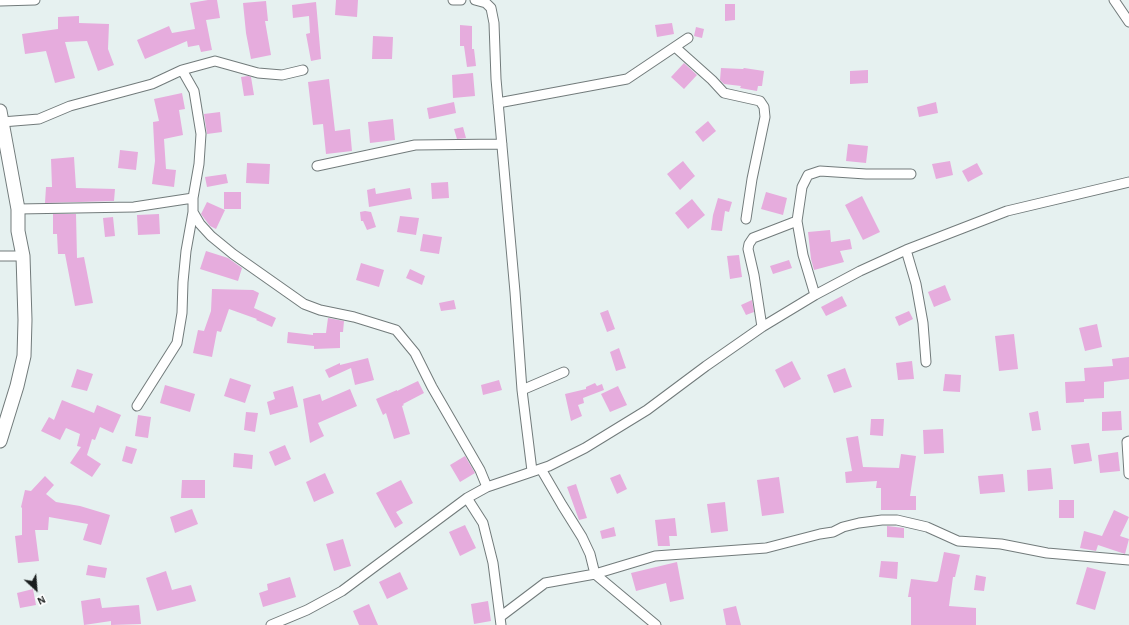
<!DOCTYPE html>
<html>
<head>
<meta charset="utf-8">
<style>
  body { margin:0 }
  #map { position:relative; width:1129px; height:625px; overflow:hidden; background:#e6f1f0; font-family:"Alegreya Sans",sans-serif }
  canvas { display:block }
  .north { position:absolute; left:16px; top:569px; width:40px; height:40px; -webkit-text-stroke:3px #fff; paint-order:stroke; rotate:154deg; font-size:11px; font-weight:700; line-height:16px; text-align:center; color:#1a1e1e }
  .north::after { content:''; display:block; margin:auto; width:14px; height:18px; background:#1a1e1e; clip-path:polygon(50% 0,100% 100%,50% 72%,0 100%) }
</style>
</head>
<body>
<div id="map">
<canvas width="1129" height="625"></canvas>
<div class="north">N</div>
</div>
<script>
const c = document.querySelector('canvas').getContext('2d');
c.lineJoin = 'round';
function paint(path, color) {
  c.fillStyle = color;
  c.fill(path, 'evenodd');
}
function poly(rows) {
  const path = new Path2D();
  for (const r of rows) {
    path.moveTo(r[0], r[1]);
    for (let i = 2; i < r.length; i += 2) path.lineTo(r[i], r[i + 1]);
  }
  return path;
}
function trace(path, color, width, dash) {
  c.strokeStyle = color;
  c.lineWidth = width;
  c.lineCap = dash ? 'butt' : 'round';
  c.setLineDash(dash || []);
  c.stroke(path);
}
const building = poly([
  [208,0,217,0,220,18,206,20,212,50,201,52,199,45,188,47,187,41,145,59,137,40,169,26,172,33,195,29,190,3],
  [336,0,358,0,357,17,335,15],
  [266,1,268,21,265,21,271,55,251,59,246,33,243,3],
  [316,2,321,59,311,61,306,34,310,33,309,16,293,18,292,5],
  [725,4,735,4,735,20,725,21],
  [79,16,79,23,109,24,108,49,114,65,98,71,87,41,65,42,75,78,55,83,46,51,25,54,22,34,58,29,58,17],
  [672,23,674,34,657,37,655,25],
  [460,25,472,26,472,49,474,49,476,66,467,67,464,46,460,46],
  [696,27,704,29,702,38,694,36],
  [373,36,393,37,392,59,372,59],
  [684,63,697,75,684,89,671,77],
  [721,68,743,69,744,68,764,71,762,86,758,86,757,91,740,88,741,86,724,84,720,80],
  [868,70,868,83,850,84,850,71],
  [473,73,475,96,453,98,452,75],
  [248,76,251,77,254,95,244,96,241,77],
  [329,79,335,131,350,129,352,151,326,154,323,124,313,125,308,82],
  [182,93,185,109,179,110,183,135,164,139,166,169,176,170,174,187,152,184,155,161,153,122,159,121,154,99],
  [454,102,456,113,429,119,427,108],
  [936,102,938,113,919,117,917,107],
  [220,112,222,132,207,134,204,114],
  [393,119,395,140,370,143,368,122],
  [708,121,716,131,703,142,695,132],
  [463,127,466,138,457,139,454,129],
  [848,144,868,146,866,163,846,161],
  [120,150,138,152,136,170,118,168],
  [74,157,76,188,115,189,114,201,45,203,46,187,52,187,51,159],
  [683,161,695,176,680,190,667,174],
  [950,161,953,175,936,179,932,164],
  [247,163,270,164,269,184,246,183],
  [977,163,983,174,968,182,962,171],
  [226,174,228,183,207,187,205,177],
  [448,182,449,198,432,199,431,183],
  [375,188,376,194,410,188,412,199,369,207,367,190],
  [224,192,241,192,241,209,224,209],
  [766,192,787,198,783,215,761,209],
  [862,196,880,232,863,240,845,205],
  [718,198,732,202,729,212,725,211,722,231,711,230,713,215],
  [692,199,705,215,688,229,675,213],
  [207,202,225,210,216,229,210,226,201,214],
  [365,211,371,212,376,227,367,230,363,221,361,221,360,212],
  [53,214,76,214,77,258,84,257,93,303,75,306,65,254,58,254,57,234,53,234],
  [159,214,160,234,138,235,137,215],
  [400,216,419,218,416,235,397,232],
  [113,217,115,236,105,237,103,218],
  [830,230,831,242,850,239,852,249,840,251,844,262,814,270,811,259,808,232],
  [423,234,442,237,439,254,420,251],
  [206,251,228,258,242,268,238,281,200,269],
  [739,255,742,277,730,279,727,256],
  [789,260,792,268,773,274,770,266],
  [361,263,384,270,379,287,356,280],
  [410,269,425,276,422,285,406,278],
  [945,285,951,300,934,307,928,292],
  [212,289,253,290,259,293,254,308,276,318,272,327,256,320,257,319,229,309,221,332,217,331,212,357,193,353,198,330,204,331,211,311],
  [842,296,847,306,826,316,821,307],
  [454,300,456,309,441,311,439,303],
  [752,300,754,312,746,315,741,305],
  [608,310,615,329,607,332,600,313],
  [909,311,913,319,899,326,895,317],
  [328,318,344,321,343,332,340,332,340,348,314,349,314,346,287,343,288,332,313,335,313,333,326,333],
  [1097,324,1102,347,1085,351,1079,328],
  [1014,334,1018,369,999,371,995,336],
  [619,348,626,368,616,371,610,352],
  [1129,357,1129,379,1104,382,1104,398,1084,399,1084,402,1066,403,1065,382,1085,381,1084,368,1113,366,1112,359],
  [368,358,374,380,355,385,351,368,329,378,325,370,340,363,340,365],
  [792,361,801,379,784,388,775,370],
  [912,361,914,379,898,380,896,363],
  [845,368,852,387,834,393,827,375],
  [77,369,93,374,87,391,71,387],
  [945,374,961,375,960,392,943,391],
  [230,378,251,385,245,403,224,396],
  [499,380,502,390,483,395,481,385],
  [418,381,424,393,403,404,404,405,402,406,410,434,394,439,386,413,383,415,376,399,397,390,397,391],
  [595,383,597,386,602,384,604,390,583,398,584,403,578,405,582,416,571,421,565,394,586,389,586,387],
  [165,385,195,394,190,412,160,403],
  [293,386,298,407,270,415,267,402,275,399,273,392],
  [618,386,627,405,610,412,601,394],
  [350,389,357,406,318,423,324,436,310,443,303,399,320,394,322,401],
  [62,400,94,413,97,405,121,415,113,433,100,427,95,440,92,439,87,455,101,464,92,477,70,463,81,447,77,446,80,434,66,428,60,440,41,431,49,417,54,420],
  [1038,411,1041,430,1032,431,1029,413],
  [1121,411,1122,430,1102,431,1102,412],
  [246,412,258,413,255,432,244,430],
  [138,415,151,417,148,438,135,436],
  [871,419,884,419,883,436,870,435],
  [943,429,944,453,924,454,923,430],
  [858,436,863,467,899,468,901,454,916,456,910,496,916,496,916,510,881,510,881,488,876,488,877,481,846,483,845,472,852,471,846,438],
  [1089,443,1092,461,1074,464,1071,445],
  [285,445,291,459,275,466,269,452],
  [126,446,137,449,132,464,122,461],
  [1118,452,1120,471,1100,473,1098,455],
  [234,453,253,455,252,469,233,467],
  [465,456,475,473,460,482,450,465],
  [1051,468,1053,489,1028,491,1027,470],
  [325,473,334,493,314,502,306,482],
  [620,474,627,489,617,494,610,478],
  [1003,474,1005,492,980,494,978,476],
  [45,476,54,485,46,494,56,502,80,506,110,515,101,545,83,540,88,524,49,517,48,530,35,530,39,561,18,563,15,536,22,535,22,508,21,507,25,490,31,491],
  [779,477,784,513,762,516,757,480],
  [182,480,205,480,205,498,181,498],
  [401,480,413,503,396,512,403,523,395,528,376,493],
  [576,484,587,518,579,520,567,487],
  [1059,500,1074,500,1074,518,1059,518],
  [725,502,728,531,711,533,707,504],
  [192,509,198,524,175,533,170,517],
  [1114,510,1129,517,1120,536,1129,539,1125,554,1098,545,1096,551,1080,548,1084,531,1102,536],
  [675,518,677,536,669,536,670,546,658,546,655,520],
  [465,525,476,548,460,556,449,532],
  [887,526,904,528,904,538,887,537],
  [614,527,616,536,602,539,600,531],
  [343,539,351,566,334,571,326,544],
  [944,552,960,555,955,577,953,577,949,606,976,608,976,625,911,625,911,597,908,597,911,579,936,582,938,581],
  [881,561,898,562,897,579,879,577],
  [677,562,684,599,670,602,666,583,636,591,631,573],
  [88,565,107,568,105,578,86,575],
  [1087,567,1106,572,1095,610,1076,604],
  [166,571,172,590,191,585,196,601,157,611,146,578],
  [400,572,408,589,387,599,379,582],
  [976,575,986,577,984,591,974,590],
  [290,577,296,597,263,607,259,593,268,590,267,584],
  [33,589,36,605,20,608,17,593],
  [100,598,102,608,139,605,141,624,111,625,111,621,84,625,81,601],
  [488,601,491,621,474,624,471,604],
  [369,604,378,625,359,625,353,611],
  [736,606,741,625,726,625,723,609]
]);
const street = poly([
  [453,0,461,0],
  [475,0,486,3,491,8,494,23,496,79,515,292,522,390,532,471],
  [1114,0,1129,22],
  [0,1,35,0],
  [675,47,712,80,724,93,760,101,764,107,765,117,752,179,746,219],
  [182,70,194,91,201,134,199,164,193,198,193,212,200,224,211,236,233,254,304,304,320,310,354,317,396,330,415,353,432,387,480,470,487,487],
  [498,103,627,79,688,38],
  [2,122,39,119,70,106,152,84,182,70,215,61,258,73,282,75,303,70],
  [317,166,415,145,502,144],
  [18,209,134,207,193,198],
  [906,250,916,284,923,323,926,362],
  [0,256,23,256],
  [815,295,803,255,797,221,802,187,808,175,820,171,866,174,911,174],
  [762,327,754,275,748,249,749,244,753,238,797,221],
  [522,390,564,372],
  [137,406,177,343,182,313,183,282,186,251,193,212],
  [1129,441,1127,442,1129,474],
  [541,469,562,505,582,537,590,554,595,574,656,625],
  [467,498,483,523,493,563,501,625],
  [500,617,545,583,595,574,655,556,766,548,820,534,833,532,843,527,859,523,882,520,897,520,927,527,958,541,1001,544,1047,553,1129,560],
  [271,625,307,610,342,591,467,498,487,487,549,466,585,448,647,410,706,366,762,327,815,295,860,271,906,250,1007,211,1129,182]
]);
const secondary = poly([
  [0,111,18,209,18,231,23,256,25,320,24,356,17,386,0,441]
]);
paint(building, '#e6acdd');
trace(street, '#727b7b', 11);
trace(secondary, '#727b7b', 15);
trace(street, '#fff', 9);
trace(secondary, '#fff', 13);
</script>
</body>
</html>
